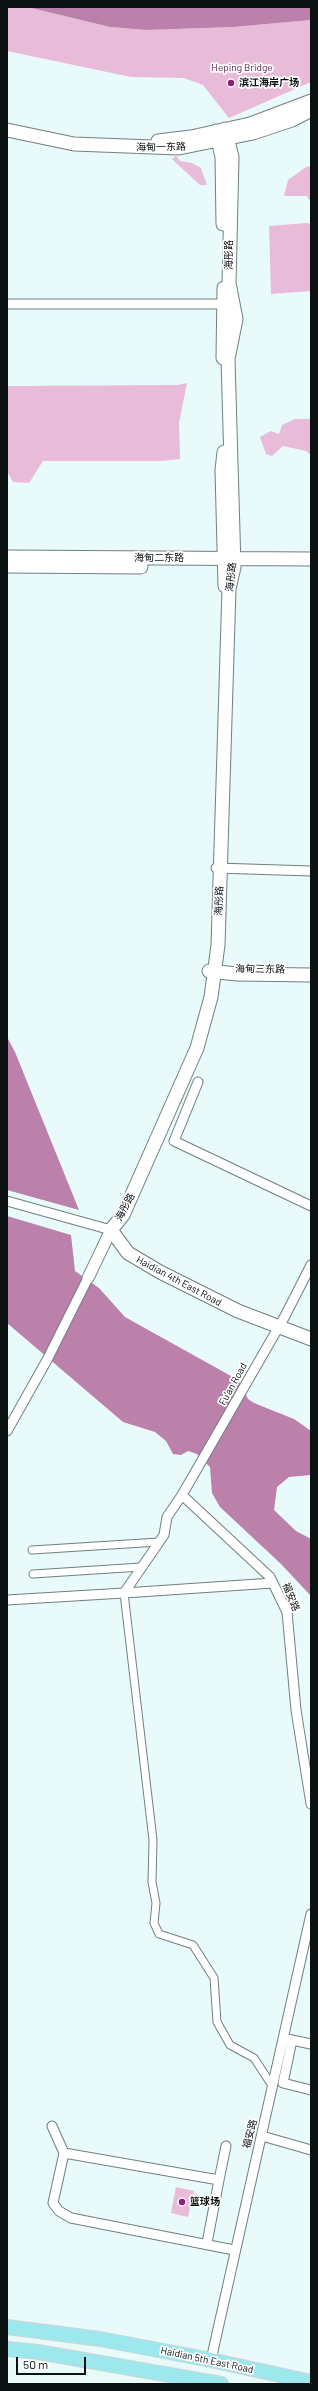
<!DOCTYPE html>
<html>
<head>
<meta charset="utf-8">
<style>
  body { margin:0 }
  #map { position:relative; width:318px; height:2391px; overflow:hidden; background:#e9fafb; font-family:Barlow,sans-serif }
  canvas { display:block }
  .frame { position:absolute; inset:0; border:8px solid #0b1111; pointer-events:none }
  .scale { position:absolute; left:16px; top:2357px; width:70px; height:18px; box-sizing:border-box; border:2px solid #0b1111; border-top:0; padding-left:5px; font-size:12px; line-height:14px; white-space:nowrap; color:#0b1111; -webkit-text-stroke:3px #fff; paint-order:stroke }
</style>
</head>
<body>
<div id="map">
<canvas width="318" height="2391"></canvas>
<div class="frame"></div>
<div class="scale">50 m</div>
</div>
<script>
const c = document.querySelector('canvas').getContext('2d');
c.lineJoin = 'round';
function paint(path, color) {
  c.fillStyle = color;
  c.fill(path, 'evenodd');
}
function poly(rows) {
  const path = new Path2D();
  for (const r of rows) {
    path.moveTo(r[0], r[1]);
    for (let i = 2; i < r.length; i += 2) path.lineTo(r[i], r[i + 1]);
  }
  return path;
}
function trace(path, color, width, dash) {
  c.strokeStyle = color;
  c.lineWidth = width;
  c.lineCap = dash ? 'butt' : 'round';
  c.setLineDash(dash || []);
  c.stroke(path);
}
function write(font, color, halo, rows, align = 'center') {
  c.font = font + ' Barlow,"Noto Sans SC",sans-serif';
  c.lineWidth = 3.5;
  c.setLineDash([]);
  c.textBaseline = 'middle';
  c.strokeStyle = halo;
  c.fillStyle = color;
  for (const [text, x, y, turn = 0] of rows) {
    c.save();
    c.translate(x, y);
    c.rotate((+turn || 0) * Math.PI / 180);
    c.textAlign = isNaN(turn) ? turn : align;
    if (halo) c.strokeText(text, 0, 0);
    c.fillText(text, 0, 0);
    c.restore();
  }
}
const green = poly([
  [7,7,27,7,110,27,146,30,233,27,311,20,311,82,229,118,203,85,184,78,131,77,7,51],
  [176,156,180,161,192,163,201,168,207,185,200,185,187,173,172,159],
  [311,166,311,203,307,196,284,196,288,180,306,167],
  [307,223,311,224,311,291,271,294,269,226],
  [187,383,179,423,180,459,161,461,43,461,29,483,13,482,7,471,7,386,177,385],
  [295,419,311,419,311,455,306,451,283,446,272,456,266,454,260,437,271,431,279,434,282,425],
  [176,2187,194,2191,188,2217,171,2213]
]);
const water = poly([
  [27,7,311,7,311,20,233,27,146,30,110,27],
  [7,1037,15,1052,79,1210,7,1190],
  [7,1216,71,1235,75,1271,99,1288,125,1317,231,1376,240,1383,248,1399,254,1403,294,1419,311,1431,311,1475,289,1477,277,1487,274,1510,296,1531,311,1539,311,1596,281,1564,220,1507,212,1493,210,1467,197,1454,188,1451,181,1455,173,1454,166,1441,155,1432,123,1422,7,1323]
]);
const pedestrian = poly([
  [32,1550,159,1542],
  [33,1574,141,1567],
  [124,1593,153,1840,152,1882,156,1903,154,1923,159,1934,193,1945,214,1978,217,2022,230,2045,254,2058,273,2087]
]);
const minor = poly([
  [7,304,224,304],
  [216,868,311,871],
  [198,1082,174,1141,311,1206],
  [7,1201,111,1230],
  [311,1265,285,1316,182,1495,270,1577,287,1612,296,1710,311,1804],
  [7,1431,47,1360,88,1278],
  [124,1593,273,1583],
  [7,1600,124,1593,164,1535,167,1517,182,1495],
  [287,2039,311,2044],
  [292,2040,283,2083,311,2090],
  [52,2126,64,2153,53,2203,59,2211,71,2218,234,2250],
  [262,2136,311,2150],
  [64,2153,219,2180,207,2243],
  [219,2180,226,2146],
  [211,2360,311,1914]
]);
const tertiary = poly([
  [88,1278,111,1230]
]);
const secondary = poly([
  [7,130,74,144,179,148,253,133,292,120,311,110],
  [216,131,222,157,223,224],
  [158,141,191,137,250,124,311,101],
  [223,358,224,288],
  [224,452,222,470,225,586],
  [7,557,311,559],
  [7,566,141,567],
  [209,971,237,974,311,975],
  [111,1230,123,1215,197,1048,211,997,218,945,229,589,234,567,228,359,236,319,229,283,232,157,225,129],
  [111,1230,128,1253,160,1272,238,1311,311,1339]
]);
const primary = poly([
  [7,2327,100,2339,211,2360,311,2382],
  [7,2349,38,2352,221,2384]
]);
const markers = [
  [231,83,4,"#931d7a"],
  [182,2202,4,"#931d7a"]
];
const parkNames = [
  ["Heping Bridge",242,68]
];
const poiNames = [
  ["滨江海岸广场",239,83],
  ["篮球场",190,2202]
];
const streetNames = [
  ["海甸一东路",161,147,-1],
  ["海彤路",229,255,-90],
  ["海甸二东路",159,558],
  ["海彤路",231,577,-84],
  ["海彤路",219,901,-88],
  ["海甸三东路",260,969,1],
  ["海彤路",125,1207,-62],
  ["Haidian 4th East Road",179,1281,28],
  ["Fu'an Road",233,1384,-61],
  ["福安路",291,1597,69],
  ["福安路",250,2134,-76],
  ["Haidian 5th East Road",207,2360,12]
];
paint(green, '#e8bbd9');
paint(water, '#bc81ab');
trace(pedestrian, '#707f80', 9);
trace(minor, '#707f80', 11);
trace(tertiary, '#707f80', 13);
trace(secondary, '#707f80', 15);
trace(primary, '#d3d4d4', 16);
trace(pedestrian, '#fff', 7);
trace(minor, '#fff', 9);
trace(tertiary, '#fff', 11);
trace(secondary, '#fff', 13);
trace(primary, '#9de8ed', 14);
for (const [x, y, r, color] of markers) {
  const dot = new Path2D();
  dot.arc(x, y, r, 0, 2 * Math.PI);
  c.fillStyle = color;
  c.fill(dot);
  trace(dot, '#fff', 1.5);
}
write('10px', '#662056', '#fff', parkNames);
write('bold 10px', '#0b1111', '#fff', poiNames, 'left');
write('10px', '#0b1111', '#fff', streetNames);
</script>
</body>
</html>
